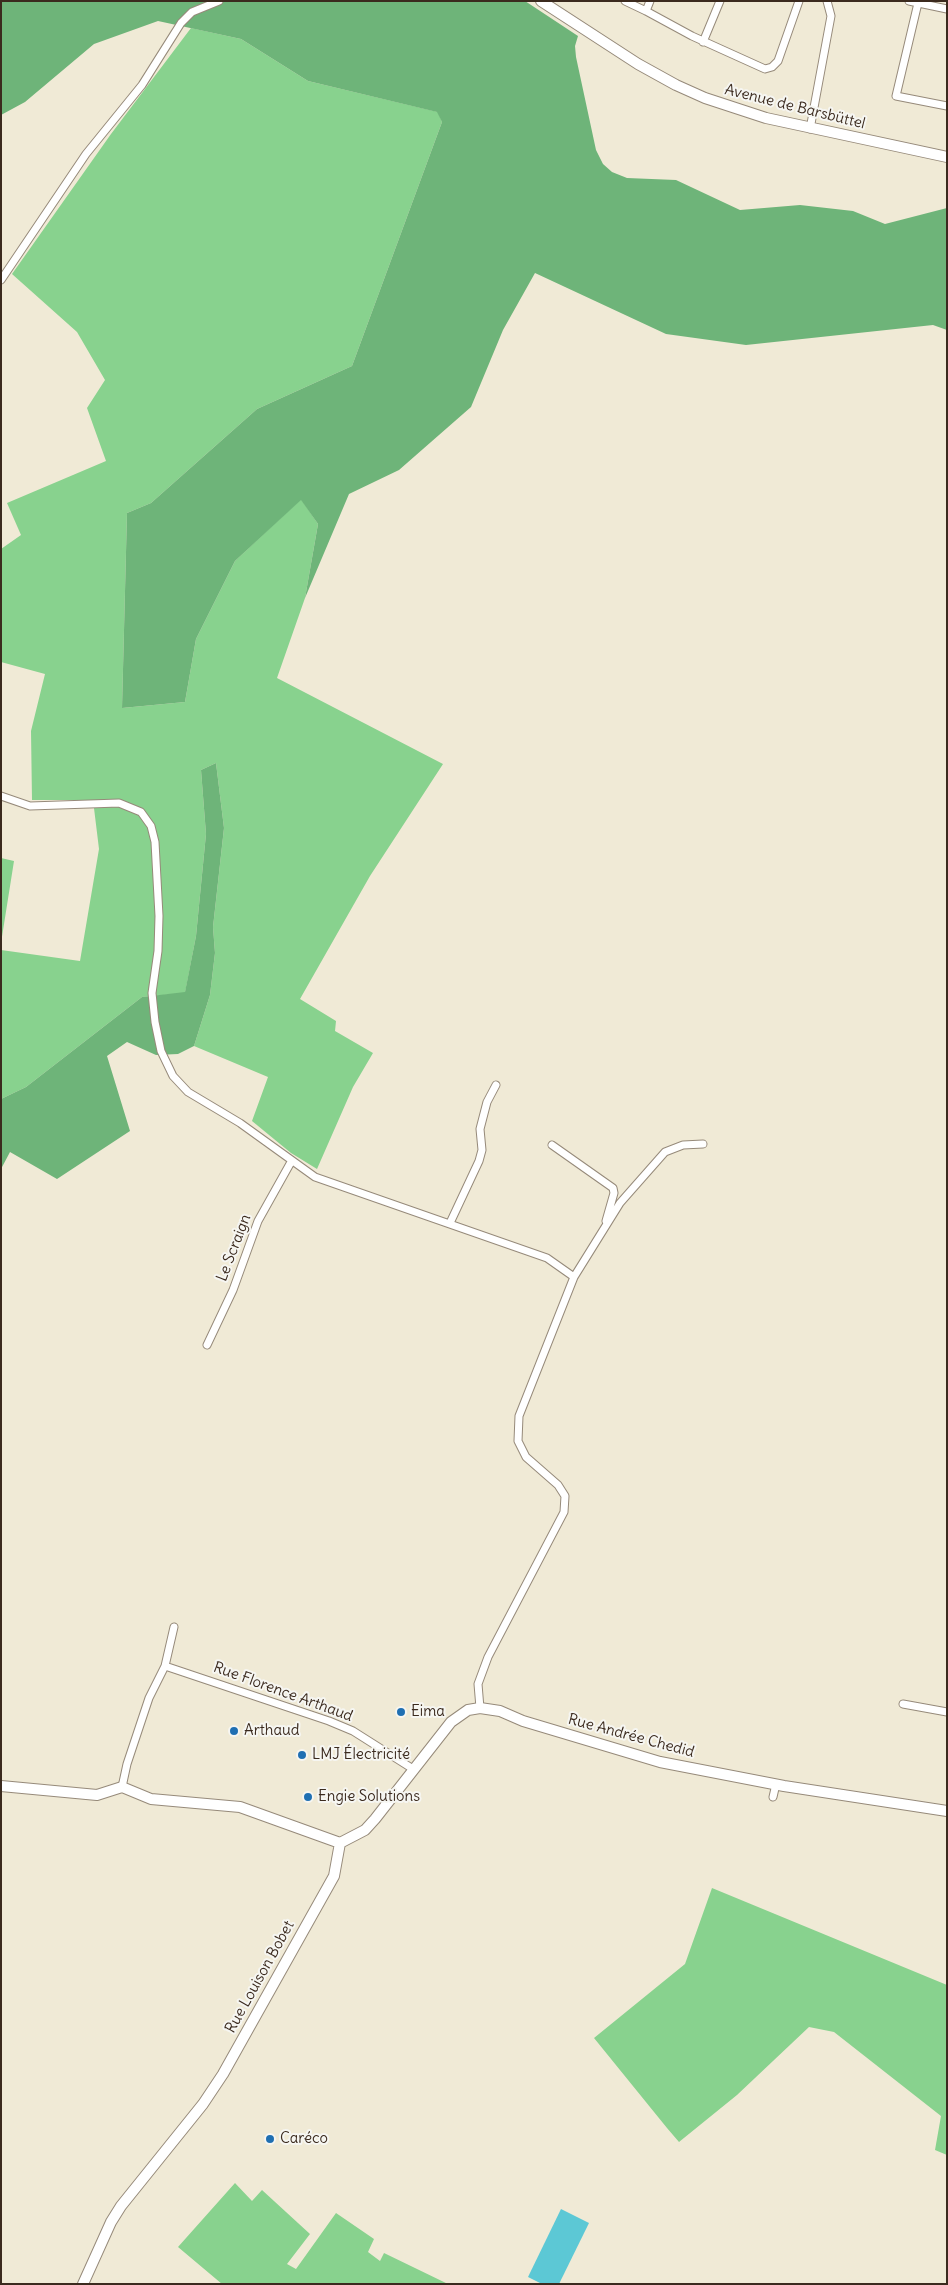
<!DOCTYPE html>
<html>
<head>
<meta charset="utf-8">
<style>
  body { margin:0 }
  #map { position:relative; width:948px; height:2285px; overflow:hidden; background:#f0ead6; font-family:Delius,sans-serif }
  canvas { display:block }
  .frame { position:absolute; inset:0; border:2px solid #3b2a1e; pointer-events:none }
</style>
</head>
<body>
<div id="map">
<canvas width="948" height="2285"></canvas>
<div class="frame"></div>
</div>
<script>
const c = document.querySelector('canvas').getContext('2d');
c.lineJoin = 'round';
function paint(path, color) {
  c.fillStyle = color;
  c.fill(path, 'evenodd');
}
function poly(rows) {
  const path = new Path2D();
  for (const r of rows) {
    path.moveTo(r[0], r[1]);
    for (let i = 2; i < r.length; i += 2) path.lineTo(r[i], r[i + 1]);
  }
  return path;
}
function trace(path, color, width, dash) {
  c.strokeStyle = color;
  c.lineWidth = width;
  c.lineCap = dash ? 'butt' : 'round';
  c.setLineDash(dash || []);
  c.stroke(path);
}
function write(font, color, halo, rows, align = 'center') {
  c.font = font + ' Delius,sans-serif';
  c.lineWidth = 4;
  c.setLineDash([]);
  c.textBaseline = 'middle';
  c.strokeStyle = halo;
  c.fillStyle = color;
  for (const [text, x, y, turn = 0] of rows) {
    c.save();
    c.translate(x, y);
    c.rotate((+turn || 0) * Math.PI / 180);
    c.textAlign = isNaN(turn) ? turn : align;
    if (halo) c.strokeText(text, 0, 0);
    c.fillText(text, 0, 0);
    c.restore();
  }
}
const green = poly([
  [191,28,241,39,308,81,438,112,442,122,352,366,257,409,151,503,127,513,122,708,185,702,196,639,235,561,301,499,318,524,305,598,277,678,443,764,370,876,300,999,336,1021,335,1031,373,1053,353,1087,317,1169,291,1153,252,1121,268,1077,194,1046,210,995,215,953,213,927,224,828,216,763,201,770,206,834,196,936,185,993,142,997,26,1087,1,1099,1,950,80,961,99,849,93,800,32,800,31,731,45,674,1,662,1,549,21,535,7,503,106,461,87,408,105,380,77,332,12,274,111,134],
  [1,858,14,861,1,943],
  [712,1888,947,1985,947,2155,935,2150,941,2116,834,2032,809,2027,737,2095,679,2142,667,2128,594,2038,685,1964],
  [235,2183,252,2201,262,2190,310,2234,287,2264,296,2269,336,2213,374,2239,368,2252,380,2261,384,2253,448,2284,222,2284,178,2247]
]);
const forest = poly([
  [1,1,525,1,578,36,575,46,576,57,596,150,603,164,612,172,627,178,676,180,740,210,800,205,853,211,885,224,947,208,947,330,933,325,746,345,666,334,535,273,503,330,471,407,399,470,349,494,305,598,318,524,301,500,235,561,196,639,185,702,122,708,127,513,151,503,257,409,352,366,442,122,437,112,308,81,241,39,158,21,94,44,25,102,1,115],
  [216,763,224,828,213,927,215,953,210,995,194,1046,178,1054,156,1055,127,1042,107,1056,130,1131,57,1179,10,1152,1,1169,1,1099,26,1087,142,997,185,992,196,936,206,834,201,770]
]);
const water = poly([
  [561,2209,589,2223,559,2284,542,2284,528,2277]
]);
const street = poly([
  [625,1,646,11],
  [650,1,646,11,692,36,765,69,772,67,778,61,799,1],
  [909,1,947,9],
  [918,3,896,96,947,106],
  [703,42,720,1],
  [810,129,831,16,827,1],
  [1,280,86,154,142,85,181,23,192,12,219,1],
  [1,796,30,806,119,803,141,812,151,826,155,842,159,916,158,951,152,993,155,1022,161,1051,173,1076,188,1092,240,1123,315,1177,547,1258,574,1277,519,1416,518,1441,526,1457,558,1485,565,1496,564,1512,488,1657,478,1684,480,1708],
  [552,1145,613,1188,614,1193,606,1221],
  [450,1223,479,1161,482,1150,480,1129,487,1102,496,1085],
  [574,1277,620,1203,665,1152,683,1145,703,1144],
  [207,1345,233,1290,258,1221,291,1162],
  [165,1666,174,1627],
  [903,1704,947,1712],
  [122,1787,127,1764,149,1698,165,1666,329,1721,353,1731,413,1769],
  [773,1797,776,1784]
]);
const secondary = poly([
  [541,1,638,64,676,85,705,98,766,118,947,157],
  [1,1786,97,1795,122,1787,151,1799,240,1807,340,1843],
  [340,1843,365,1830,375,1819,451,1722,468,1710,480,1708,500,1711,523,1721,660,1762,784,1786,947,1811],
  [83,2284,111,2222,121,2206,203,2104,223,2074,334,1876,340,1843]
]);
const markers = [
  [401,1712,5,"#1f6fb2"],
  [234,1731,5,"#1f6fb2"],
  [302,1755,5,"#1f6fb2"],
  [308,1797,5,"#1f6fb2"],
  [270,2139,5,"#1f6fb2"]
];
const streetNames = [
  ["Avenue de Barsbüttel",795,107,14],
  ["Le Scraign",234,1248,-69],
  ["Rue Florence Arthaud",283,1692,20],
  ["Rue Andrée Chedid",631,1736,15],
  ["Rue Louison Bobet",260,1977,-61]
];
const poiNames = [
  ["Eima",411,1712],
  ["Arthaud",244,1731],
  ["LMJ Électricité",312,1755],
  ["Engie Solutions",318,1797],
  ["Caréco",280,2139]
];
paint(green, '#88d28e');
paint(forest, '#6eb479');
paint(water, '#5cc8d5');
trace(street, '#968a7a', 9);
trace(secondary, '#968a7a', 12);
trace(street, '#fff', 7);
trace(secondary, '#fff', 10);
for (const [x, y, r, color] of markers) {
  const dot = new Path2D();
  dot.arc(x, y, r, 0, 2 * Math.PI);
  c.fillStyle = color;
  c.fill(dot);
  trace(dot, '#f6f6f2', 2);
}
write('15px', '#3b2a1e', '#f6f6f2', streetNames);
write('15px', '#3b2a1e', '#f6f6f2', poiNames, 'left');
</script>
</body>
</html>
